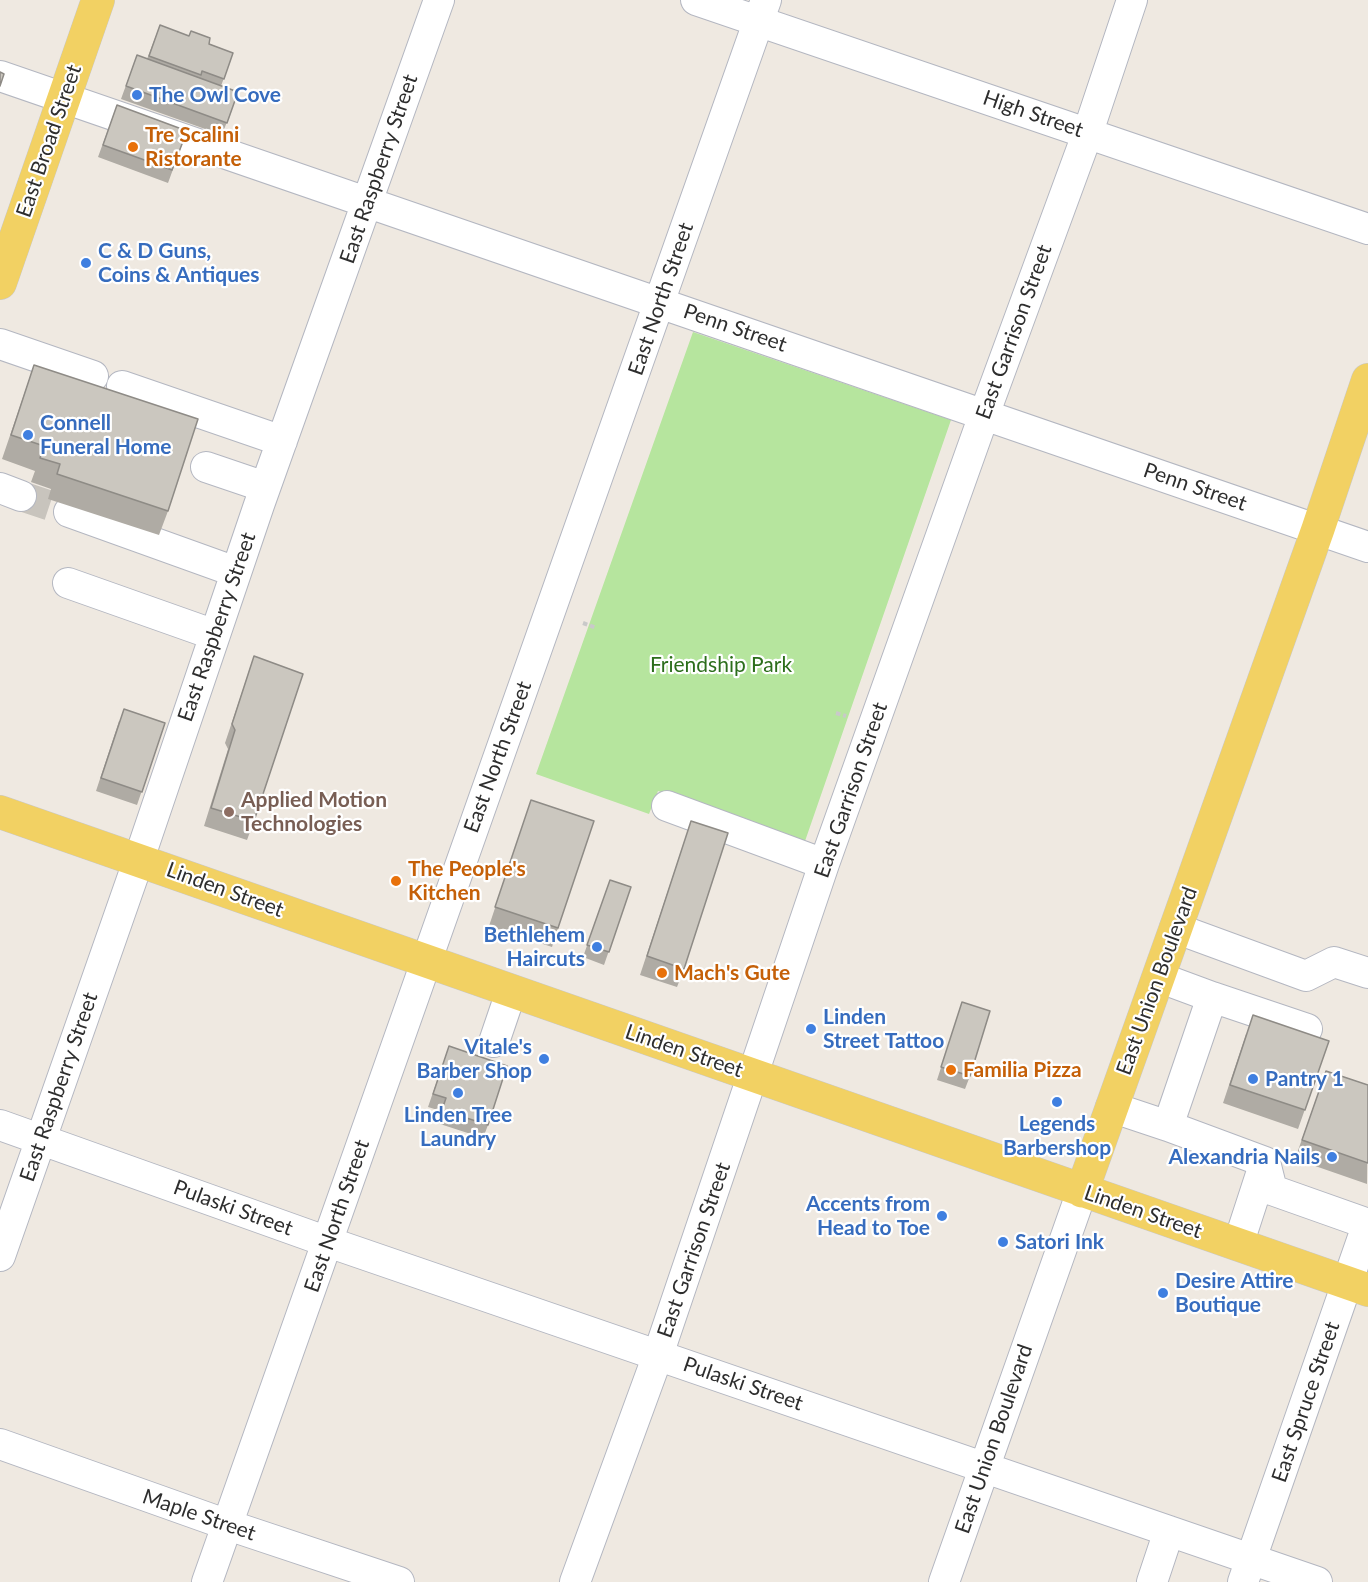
<!DOCTYPE html>
<html>
<head>
<meta charset="utf-8">
<style>
  body { margin:0 }
  canvas { display:block; background:#efe9e1 }
</style>
</head>
<body>
<canvas width="1368" height="1582"></canvas>
<script>
const c = document.querySelector('canvas').getContext('2d');
c.lineJoin = 'round';
function paint(path, color) {
  c.fillStyle = color;
  c.fill(path, 'evenodd');
}
function poly(rows) {
  const path = new Path2D();
  for (const r of rows) {
    path.moveTo(r[0], r[1]);
    for (let i = 2; i < r.length; i += 2) path.lineTo(r[i], r[i + 1]);
  }
  return path;
}
function trace(path, color, width, dash) {
  c.strokeStyle = color;
  c.lineWidth = width;
  c.lineCap = dash ? 'butt' : 'round';
  c.setLineDash(dash || []);
  c.stroke(path);
}
function write(font, color, halo, rows, align = 'center') {
  c.font = font + ' Lato,sans-serif';
  c.lineWidth = 4.5;
  c.setLineDash([]);
  c.textBaseline = 'middle';
  c.strokeStyle = halo;
  c.fillStyle = color;
  for (const [text, x, y, turn = 0] of rows) {
    c.save();
    c.translate(x, y);
    c.rotate((+turn || 0) * Math.PI / 180);
    c.textAlign = isNaN(turn) ? turn : align;
    if (halo) c.strokeText(text, 0, 0);
    c.fillText(text, 0, 0);
    c.restore();
  }
}
const green = poly([
  [693,332,951,420,804,844,658,791,649,814,536,774]
]);
const minorTunnel = poly([
  [21,496,69,512]
]);
const path = poly([
  [583,623,597,628],
  [836,713,846,716]
]);
const minor = poly([
  [696,0,1368,229],
  [0,76,1368,547],
  [0,344,93,376],
  [122,386,282,441],
  [206,467,265,487],
  [0,488,21,496],
  [69,512,236,572],
  [68,583,215,635],
  [667,806,824,864],
  [1175,928,1306,976,1334,962,1368,973],
  [1158,977,1212,997],
  [1307,1029,1212,997,1168,1126,1265,1162,1272,1190,1368,1224],
  [494,1042,511,992],
  [1111,1107,1168,1126],
  [0,1125,328,1242,1317,1582],
  [1238,1245,1265,1162],
  [0,1256,139,859,259,505,439,0],
  [0,1444,228,1525,399,1582],
  [207,1582,766,0],
  [575,1582,658,1355,824,864,984,415,1088,132,1132,0],
  [944,1582,1082,1191],
  [1152,1582,1169,1531],
  [1243,1582,1368,1223]
]);
const major = poly([
  [0,283,98,0],
  [0,812,1368,1290],
  [1082,1191,1318,529,1368,380]
]);
const wall = poly([
  [160,25,233,53,221,86,238,92,222,135,121,99,137,55,147,59],
  [117,105,187,131,168,183,98,157],
  [34,365,168,511,159,535,48,499,51,489,31,482,35,471,2,459],
  [254,656,254,821,247,840,204,826,228,749,225,743],
  [119,721,165,723,137,805,96,791],
  [531,800,558,928,552,947,489,926],
  [691,821,684,969,677,987,640,975],
  [610,880,631,887,604,965,583,957],
  [962,1002,970,1076,965,1089,937,1080],
  [1246,1034,1329,1041,1298,1129,1223,1103],
  [449,1046,488,1125,483,1138,437,1123,441,1111,428,1107],
  [1326,1071,1368,1085,1367,1184,1295,1159]
]);
const building = poly([
  [160,25,189,36,191,31,210,38,209,44,233,53,224,79,202,71,201,75,149,56,160,25],
  [137,55,238,92,227,123,126,86,137,55],
  [0,72,4,74,0,86,0,72],
  [117,105,187,131,172,170,103,145,117,105],
  [34,365,198,419,168,511,57,474,60,464,40,458,44,446,11,435,34,365],
  [254,656,303,674,254,821,211,808,235,730,232,724,254,656],
  [124,709,165,723,142,792,101,778,124,709],
  [531,800,594,821,558,928,495,907,531,800],
  [691,821,728,833,684,969,647,956,691,821],
  [610,880,631,887,609,952,587,945,610,880],
  [962,1002,990,1011,970,1076,941,1067,962,1002],
  [1253,1015,1329,1041,1305,1110,1230,1085,1253,1015],
  [449,1046,507,1066,488,1125,442,1110,446,1098,433,1094,449,1046],
  [1326,1071,1368,1085,1368,1163,1302,1140,1326,1071]
]);
const markers = [
  [137,95,6,"#3f7fe0"],
  [133,147,6,"#e8710a"],
  [86,263,6,"#3f7fe0"],
  [28,435,6,"#3f7fe0"],
  [229,812,6,"#8d6e63"],
  [396,881,6,"#e8710a"],
  [597,947,6,"#3f7fe0"],
  [662,973,6,"#e8710a"],
  [811,1029,6,"#3f7fe0"],
  [544,1059,6,"#3f7fe0"],
  [951,1070,6,"#e8710a"],
  [1253,1079,6,"#3f7fe0"],
  [458,1093,6,"#3f7fe0"],
  [1057,1102,6,"#3f7fe0"],
  [1332,1157,6,"#3f7fe0"],
  [942,1216,6,"#3f7fe0"],
  [1003,1242,6,"#3f7fe0"],
  [1163,1293,6,"#3f7fe0"]
];
const shopNames = [
  ["The Owl Cove",149,95],
  ["C & D Guns,",98,251],
  ["Coins & Antiques",98,275],
  ["Connell",40,423],
  ["Funeral Home",40,447],
  ["Bethlehem",585,935,"right"],
  ["Haircuts",585,959,"right"],
  ["Linden",823,1017],
  ["Street Tattoo",823,1041],
  ["Vitale's",532,1047,"right"],
  ["Barber Shop",532,1071,"right"],
  ["Pantry 1",1265,1079],
  ["Linden Tree",458,1115,"center"],
  ["Laundry",458,1139,"center"],
  ["Legends",1057,1124,"center"],
  ["Barbershop",1057,1148,"center"],
  ["Alexandria Nails",1320,1157,"right"],
  ["Accents from",930,1204,"right"],
  ["Head to Toe",930,1228,"right"],
  ["Satori Ink",1015,1242],
  ["Desire Attire",1175,1281],
  ["Boutique",1175,1305]
];
const streetNames = [
  ["High Street",1033,114,19],
  ["East Broad Street",49,141,-71],
  ["East Raspberry Street",379,169,-71],
  ["East North Street",661,299,-71],
  ["Penn Street",735,328,19],
  ["East Garrison Street",1014,332,-70],
  ["Penn Street",1195,487,19],
  ["East Raspberry Street",217,627,-71],
  ["East North Street",498,757,-70],
  ["East Garrison Street",851,790,-71],
  ["Linden Street",225,890,20],
  ["East Union Boulevard",1157,981,-70],
  ["Linden Street",684,1051,19],
  ["East Raspberry Street",59,1087,-71],
  ["Pulaski Street",233,1208,20],
  ["Linden Street",1143,1212,19],
  ["East North Street",337,1216,-71],
  ["East Garrison Street",694,1250,-71],
  ["Pulaski Street",743,1384,19],
  ["East Spruce Street",1306,1402,-71],
  ["East Union Boulevard",994,1439,-71],
  ["Maple Street",199,1515,19]
];
const foodNames = [
  ["Tre Scalini",145,135],
  ["Ristorante",145,159],
  ["The People's",408,869],
  ["Kitchen",408,893],
  ["Mach's Gute",674,973],
  ["Familia Pizza",963,1070]
];
const parkNames = [
  ["Friendship Park",721,665]
];
const educationNames = [
  ["Applied Motion",241,800],
  ["Technologies",241,824]
];
paint(green, '#b6e59e');
trace(minorTunnel, '#c8c4bd', 30, [30, 15]);
trace(minor, '#b4b7c1', 32);
trace(major, '#c9c9c9', 34);
trace(path, '#c9c9c9', 4, [4.5, 3]);
trace(minor, '#fff', 30);
trace(major, '#f2d163', 33);
paint(wall, '#afaba4');
paint(building, '#cbc7bf');
trace(building, '#8e8b86', 1.5);
for (const [x, y, r, color] of markers) {
  const dot = new Path2D();
  dot.arc(x, y, r, 0, 2 * Math.PI);
  c.fillStyle = color;
  c.fill(dot);
  trace(dot, '#fff', 2);
}
write('bold 21px', '#366cbe', '#fff', shopNames, 'left');
write('21px', '#2e2e2e', '#fff', streetNames);
write('bold 21px', '#c56008', '#fff', foodNames, 'left');
write('21px', '#2c6e1b', '#fff', parkNames);
write('bold 21px', '#785e54', '#fff', educationNames, 'left');
</script>
</body>
</html>
